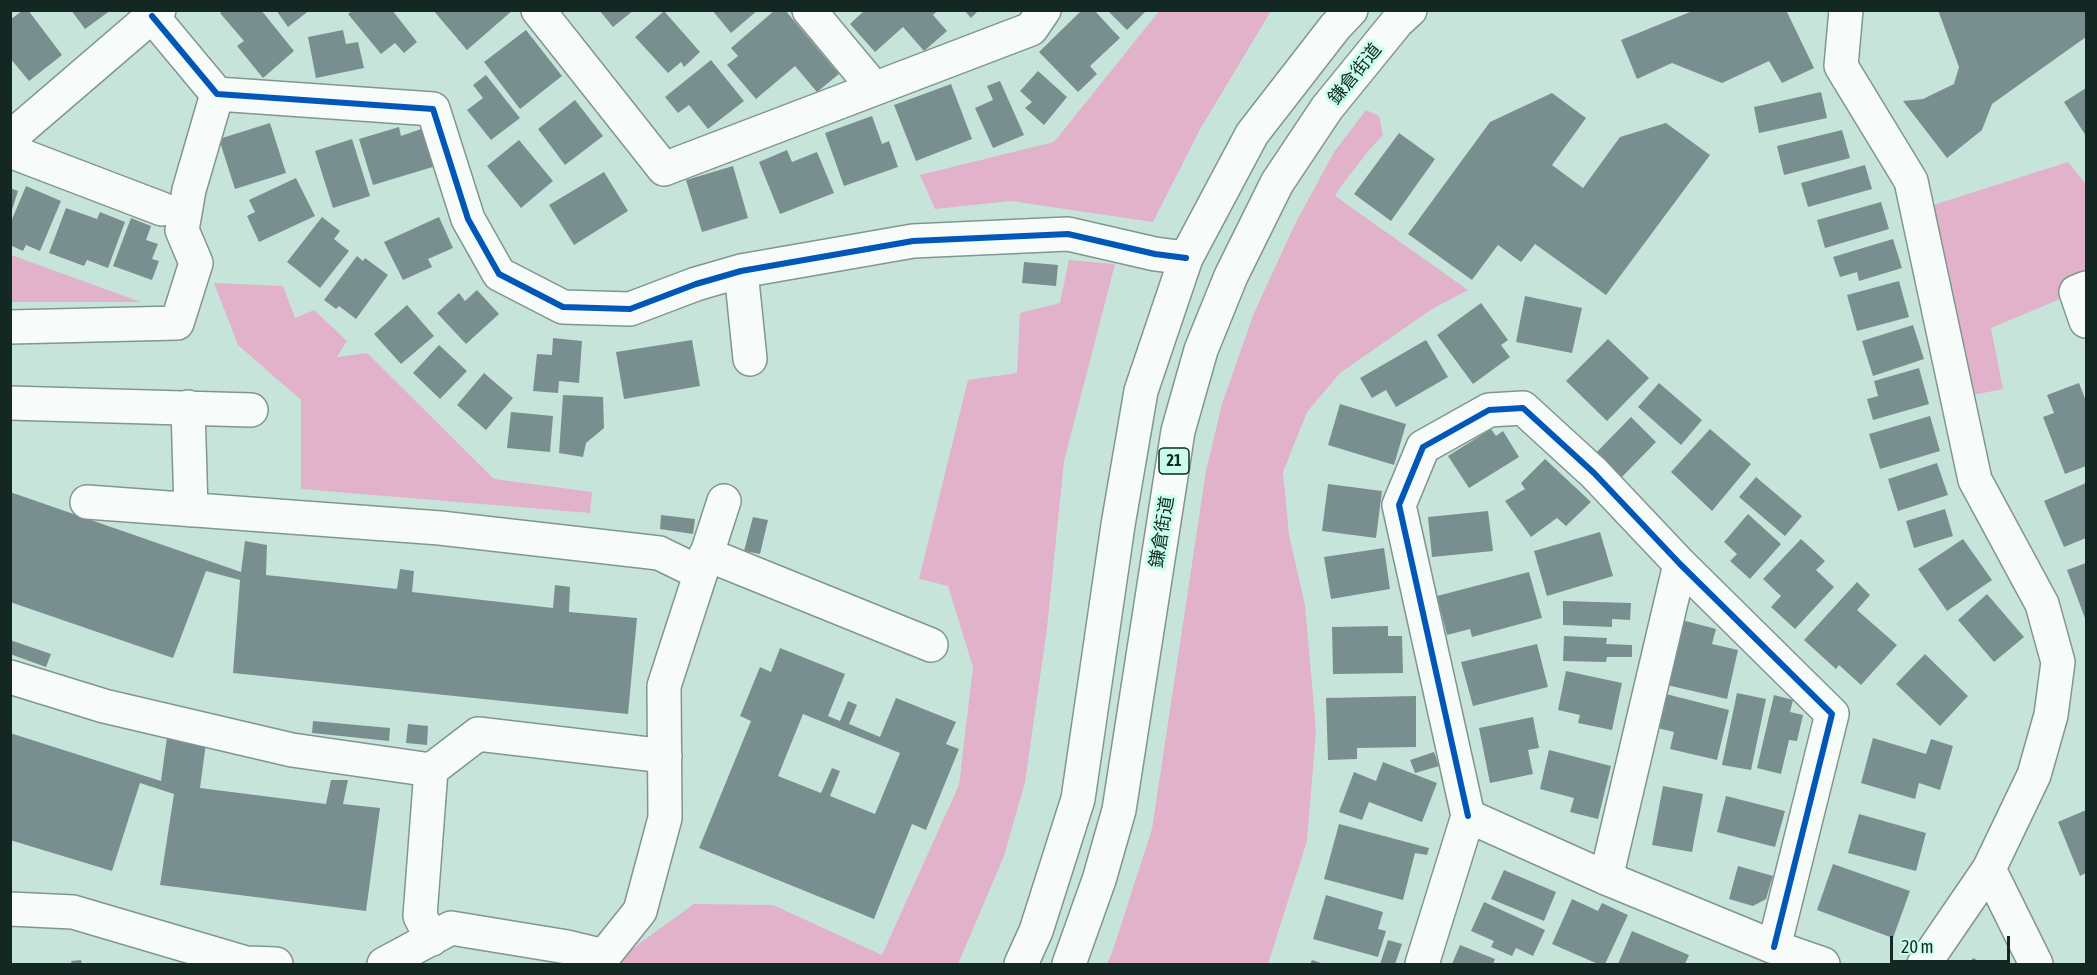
<!DOCTYPE html>
<html>
<head>
<meta charset="utf-8">
<style>
  body { margin:0 }
  #map { position:relative; width:2097px; height:975px; overflow:hidden; background:#c7e4da; font-family:"Asap Condensed",sans-serif }
  canvas { display:block }
  .frame { position:absolute; inset:0; border:12px solid #132822; pointer-events:none }
  .scale { position:absolute; left:1890px; top:936px; width:120px; height:27px; box-sizing:border-box; border:3px solid #132822; border-top:0; padding-left:8px; font-size:18px; line-height:21px; white-space:nowrap; color:#132822; -webkit-text-stroke:4px #c8feeb; paint-order:stroke }
</style>
</head>
<body>
<div id="map">
<canvas width="2097" height="975"></canvas>
<div class="frame"></div>
<div class="scale">20 m</div>
</div>
<script>
const c = document.querySelector('canvas').getContext('2d');
c.lineJoin = 'round';
function paint(path, color) {
  c.fillStyle = color;
  c.fill(path, 'evenodd');
}
function poly(rows) {
  const path = new Path2D();
  for (const r of rows) {
    path.moveTo(r[0], r[1]);
    for (let i = 2; i < r.length; i += 2) path.lineTo(r[i], r[i + 1]);
  }
  return path;
}
function trace(path, color, width, dash) {
  c.strokeStyle = color;
  c.lineWidth = width;
  c.lineCap = dash ? 'butt' : 'round';
  c.setLineDash(dash || []);
  c.stroke(path);
}
function write(font, color, halo, rows, align = 'center') {
  c.font = font + ' "Asap Condensed","Noto Sans JP",sans-serif';
  c.lineWidth = 6;
  c.setLineDash([]);
  c.textBaseline = 'middle';
  c.strokeStyle = halo;
  c.fillStyle = color;
  for (const [text, x, y, turn = 0] of rows) {
    c.save();
    c.translate(x, y);
    c.rotate((+turn || 0) * Math.PI / 180);
    c.textAlign = isNaN(turn) ? turn : align;
    if (halo) c.strokeText(text, 0, 0);
    c.fillText(text, 0, 0);
    c.restore();
  }
}
const forest = poly([
  [1160,10,1271,11,1199,131,1153,222,1011,201,935,209,920,175,1054,142],
  [1366,110,1379,116,1383,135,1369,150,1342,185,1335,196,1468,290,1432,309,1340,373,1307,412,1283,472,1289,535,1305,605,1316,730,1307,841,1268,964,1107,964,1113,950,1152,829,1206,471,1222,404,1254,313,1294,226,1334,152],
  [2068,162,2086,184,2086,288,1991,328,2003,389,1958,398,1924,208],
  [10,255,11,255,141,302,11,302],
  [1069,260,1115,264,1064,461,1047,628,1025,782,1004,856,958,964,611,964,694,904,773,905,882,955,959,785,973,667,948,586,919,579,968,380,1017,373,1020,313,1060,303],
  [214,283,283,286,295,318,314,310,347,341,337,357,367,353,494,479,592,492,590,513,301,489,301,400,238,345]
]);
const building = poly([
  [23,10,28,10,62,55,29,81,10,58,10,20],
  [71,10,111,10,85,29],
  [224,10,261,10,294,51,263,78,237,46,244,41,220,13],
  [276,10,310,10,288,27],
  [353,10,392,10,417,42,404,53,395,43,381,54,348,14],
  [433,10,513,10,467,50],
  [599,10,634,10,613,27],
  [712,10,758,10,731,33],
  [775,10,785,10,839,74,817,92,795,66,756,99,727,65,738,56,731,48],
  [865,10,938,10,933,15,947,31,924,51,903,27,875,52,850,24],
  [964,10,979,10,971,18],
  [1082,10,1094,10,1120,38,1090,66,1097,74,1078,92,1039,52],
  [1107,10,1147,10,1127,30],
  [1695,10,1786,10,1814,68,1782,83,1769,61,1722,83,1672,63,1637,79,1621,40],
  [1938,10,2086,10,2086,37,1992,104,1982,130,1947,158,1903,101,1923,99,1954,84,1959,67],
  [664,11,700,52,684,67,681,62,668,73,635,37],
  [343,30,346,44,358,42,364,68,316,78,308,37],
  [526,30,562,76,520,109,484,62],
  [711,60,744,101,708,129,689,105,678,113,665,97],
  [1038,71,1067,97,1044,125,1025,108,1032,102,1020,91],
  [486,75,520,118,491,140,467,110,483,98,473,85],
  [1000,81,1024,135,993,148,975,108,993,100,987,86],
  [951,84,972,139,916,161,894,105],
  [2086,88,2086,136,2064,102],
  [1821,92,1827,118,1759,133,1754,107],
  [1552,93,1586,118,1552,165,1583,188,1620,137,1666,123,1710,155,1606,295,1535,244,1521,262,1498,245,1472,280,1408,234,1490,122],
  [575,100,603,136,565,165,538,129],
  [872,116,882,144,889,141,898,167,844,186,825,133],
  [270,123,286,173,235,189,219,139],
  [399,127,401,136,424,128,436,166,373,185,359,139],
  [1842,130,1850,158,1784,175,1777,146],
  [1399,133,1435,159,1391,221,1354,194],
  [352,139,370,196,333,208,315,151],
  [519,140,553,181,521,208,487,166],
  [787,150,792,162,817,152,834,193,780,214,759,162],
  [1865,165,1872,189,1808,207,1801,183],
  [733,166,748,218,702,232,686,180],
  [604,172,628,211,574,245,549,205],
  [296,178,315,216,259,242,247,216,255,212,249,200],
  [26,186,61,201,40,251,26,245,23,251,10,245,10,224],
  [10,188,18,191,11,213,10,213],
  [1881,202,1889,229,1825,248,1817,220],
  [66,208,97,219,100,212,125,222,108,268,87,260,84,266,49,253],
  [322,217,340,231,334,239,349,251,320,288,287,262],
  [439,217,453,248,428,259,432,267,403,280,384,242],
  [131,218,151,226,146,240,158,244,152,259,159,261,152,280,113,266],
  [1893,239,1902,268,1859,281,1857,272,1840,277,1833,257],
  [357,256,363,261,365,258,388,275,356,319,339,306,336,309,324,300],
  [1024,262,1058,265,1056,286,1022,283],
  [1899,281,1909,317,1857,331,1847,295],
  [477,290,499,314,466,344,437,313,459,293,465,301],
  [1525,296,1582,308,1572,353,1516,342],
  [1481,303,1508,340,1501,345,1510,357,1473,384,1437,335],
  [407,305,434,336,401,364,374,334],
  [1913,325,1924,359,1873,376,1862,341],
  [553,338,582,341,579,383,559,381,558,393,533,391,537,354,552,355],
  [1608,339,1649,378,1607,421,1566,381],
  [692,340,700,386,624,399,616,352],
  [1426,340,1448,377,1396,407,1386,390,1372,398,1360,378],
  [439,345,467,371,440,399,413,373],
  [1919,368,1929,404,1873,420,1867,399,1878,396,1874,381],
  [484,373,513,398,486,430,457,405],
  [1659,383,1702,420,1681,445,1638,407],
  [2079,383,2086,401,2086,466,2065,474,2043,417,2054,413,2047,395],
  [563,395,603,397,604,428,586,443,583,457,559,453],
  [1340,404,1406,424,1394,465,1328,445],
  [511,412,553,416,550,452,507,448],
  [1930,416,1940,451,1880,469,1869,434],
  [1631,417,1656,442,1619,480,1593,456],
  [1491,429,1496,436,1503,431,1519,457,1469,488,1448,456],
  [1710,429,1751,464,1712,511,1671,472],
  [1545,459,1591,502,1566,526,1557,518,1531,537,1505,501,1525,489,1521,483],
  [1937,463,1948,495,1898,511,1888,479],
  [1756,477,1802,516,1785,536,1739,497],
  [2086,483,2086,538,2064,547,2044,501],
  [1328,484,1382,491,1376,538,1322,531],
  [10,492,241,572,245,541,267,545,266,575,397,589,400,569,414,571,412,592,553,608,555,585,570,587,569,612,637,618,628,714,233,673,240,580,206,571,173,658,10,602],
  [1945,509,1953,536,1914,548,1906,521],
  [1488,511,1493,551,1432,557,1428,517],
  [1748,514,1781,544,1750,579,1730,561,1737,554,1724,542],
  [661,515,695,519,693,534,660,529],
  [753,517,768,520,760,554,744,551],
  [1600,532,1613,576,1547,596,1534,551],
  [1801,539,1825,561,1816,570,1834,587,1795,629,1771,607,1781,596,1763,579],
  [1963,539,1992,580,1947,611,1918,569],
  [1384,548,1390,589,1331,599,1324,557],
  [2086,563,2086,621,2067,570],
  [1529,572,1542,618,1472,637,1470,629,1447,635,1437,596],
  [1857,582,1870,595,1857,610,1897,645,1861,685,1839,665,1836,669,1804,640],
  [1987,594,2024,637,1994,662,1958,620],
  [1563,601,1631,603,1630,620,1612,619,1612,627,1563,625],
  [1682,620,1716,629,1712,644,1738,650,1727,699,1667,685],
  [1388,626,1388,636,1402,636,1403,673,1333,674,1332,627],
  [1564,636,1607,638,1606,644,1632,645,1632,657,1607,657,1606,662,1563,661],
  [10,640,51,654,46,667,10,654],
  [1537,644,1548,687,1473,706,1461,662],
  [780,648,845,674,828,716,840,721,848,701,857,705,849,724,880,737,896,698,956,722,946,744,959,749,926,830,912,824,874,919,699,848,751,721,740,716,760,667,771,672],
  [803,714,900,753,875,814,830,796,840,771,832,768,821,793,778,776],
  [1925,654,1968,696,1940,726,1896,684],
  [1566,671,1622,683,1612,730,1578,723,1580,715,1558,710],
  [1737,693,1766,699,1751,770,1722,765],
  [1666,694,1729,710,1717,760,1670,749,1674,732,1657,728],
  [1774,695,1793,700,1790,712,1803,715,1797,741,1789,740,1781,774,1757,768],
  [1416,696,1416,747,1357,748,1357,759,1328,760,1326,698],
  [1533,717,1539,748,1528,750,1533,774,1490,783,1479,728],
  [313,721,390,728,389,741,312,733],
  [408,724,428,726,427,745,406,743],
  [10,733,161,781,167,737,206,743,200,788,326,804,331,780,348,780,343,804,380,808,366,911,160,885,174,794,140,783,112,871,10,840],
  [1873,738,1926,754,1931,739,1953,746,1940,790,1919,783,1915,799,1861,783],
  [1549,750,1611,766,1598,819,1570,812,1574,798,1540,789],
  [1434,752,1439,766,1415,773,1410,760],
  [1383,762,1437,783,1422,822,1369,802,1362,820,1339,812,1354,772,1376,781],
  [1663,786,1703,794,1692,852,1652,845],
  [1726,796,1785,811,1775,847,1717,832],
  [2086,810,2086,873,2080,876,2058,822],
  [1859,814,1926,833,1916,871,1848,853],
  [1339,824,1429,848,1427,855,1415,853,1403,900,1324,879],
  [1833,864,1910,891,1893,938,1817,910],
  [1738,866,1773,876,1766,899,1753,906,1729,899],
  [1504,870,1556,892,1544,921,1491,899],
  [1326,895,1383,912,1378,929,1386,931,1378,957,1313,939],
  [1572,899,1598,911,1602,903,1628,915,1605,964,1598,964,1552,944],
  [1484,902,1545,930,1533,956,1516,948,1512,956,1491,947,1494,941,1471,931],
  [1632,931,1689,955,1685,964,1618,964],
  [1388,940,1402,944,1395,964,1380,964],
  [1460,945,1495,959,1493,964,1452,964],
  [1973,958,1984,964,1969,964],
  [81,960,82,964,72,964,71,961],
  [1312,960,1324,964,1310,964]
]);
const minor = poly([
  [538,10,664,169,1031,29,1044,10],
  [809,10,874,88],
  [1846,10,1841,66,1911,181,1975,480,2042,604,2058,662,2051,715,2034,775,1989,869,1924,964],
  [152,16,217,94,433,109,468,219,499,274,563,307,630,309,696,284,741,271,913,241,1068,234,1155,254,1186,258],
  [10,138,159,10],
  [10,151,162,209],
  [741,271,750,359],
  [2086,288,2076,292,2086,321],
  [10,327,177,323,196,263,182,230,189,190,217,94],
  [10,403,251,410],
  [188,407,191,510],
  [87,502,440,528,659,553,700,573],
  [706,554,931,645],
  [10,677,104,706,292,750,431,770],
  [1468,816,1399,505,1423,447,1489,410,1523,408,1594,473,1680,564,1832,714,1774,947],
  [1989,869,2036,964],
  [1606,878,1680,564],
  [10,909,73,912,246,963,276,964],
  [432,939,420,916,431,770,478,734,665,756],
  [384,964,451,928,567,947,604,956,640,911,665,818,664,686,724,501],
  [1422,964,1468,816,1606,878,1774,947,1823,964]
]);
const major = poly([
  [1021,964,1036,931,1078,799,1118,525,1141,391,1186,258,1252,134,1335,27,1351,10],
  [1069,964,1099,880,1119,810,1178,431,1201,350,1231,276,1277,183,1327,108,1397,22,1410,10]
]);
const cycleway = poly([
  [152,16,217,94,433,109,468,219,499,274,563,307,630,309,696,284,741,271,913,241,1068,234,1155,254,1186,258],
  [1468,816,1399,505,1423,447,1489,410,1523,408,1594,473,1680,564,1832,714,1774,947]
]);
const shields = [
  [1174,461,30]
];
const shieldNames = [
  ["21",1174,461]
];
const streetNames = [
  ["鎌倉街道",1355,74,-51],
  ["鎌倉街道",1162,532,-81]
];
paint(forest, '#e1b2c9');
paint(building, '#798f8f');
trace(minor, '#80968f', 36);
trace(major, '#80968f', 36);
trace(minor, '#f7fbf9', 33);
trace(major, '#f7fbf9', 33);
trace(cycleway, '#0057b8', 6);
for (const [x, y, w] of shields) {
  const box = new Path2D();
  box.roundRect(x - w / 2, y - 13, w, 26, 4.5);
  c.fillStyle = '#c8feeb';
  c.fill(box);
  trace(box, '#132822', 1.5);
}
write('bold 16px', '#132822', null, shieldNames);
write('18px', '#132822', '#c8feeb', streetNames);
</script>
</body>
</html>
